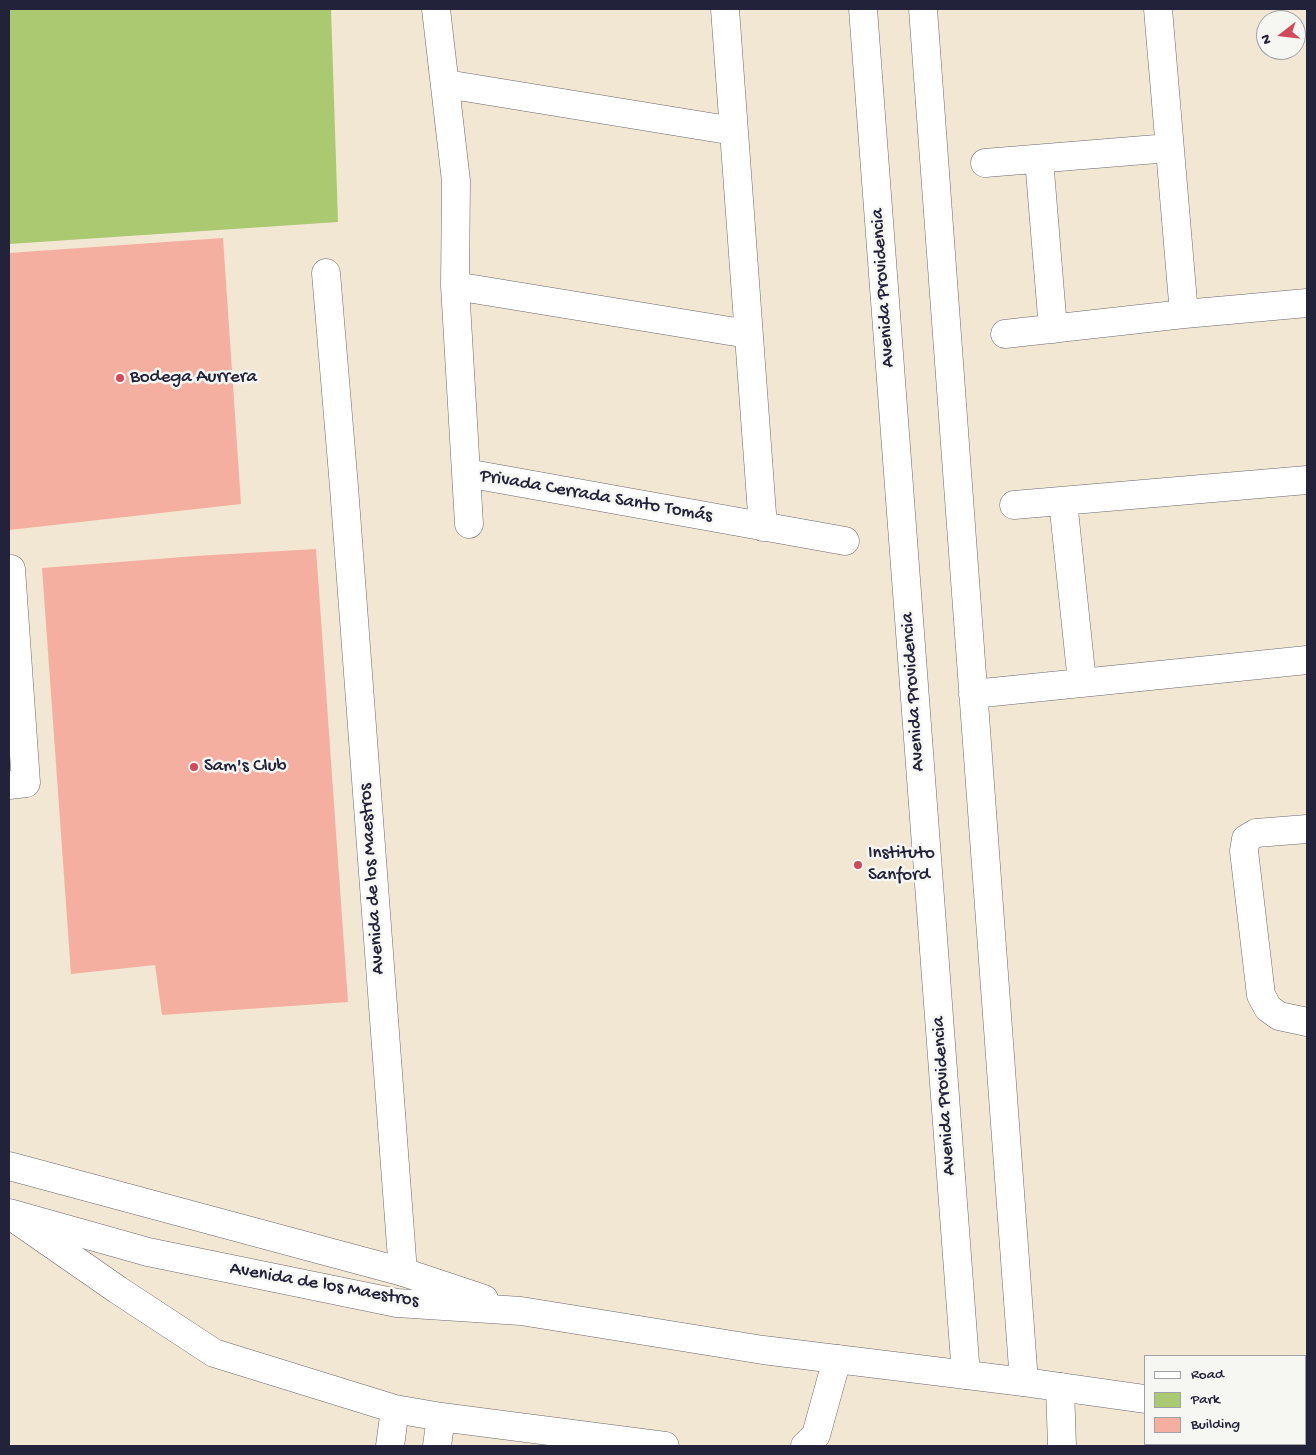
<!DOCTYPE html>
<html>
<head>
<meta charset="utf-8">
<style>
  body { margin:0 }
  #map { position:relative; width:1316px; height:1455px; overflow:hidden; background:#f2e7d2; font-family:"Gochi Hand",sans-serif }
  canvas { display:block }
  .frame { position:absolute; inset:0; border:10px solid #22223b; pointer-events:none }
  .legend { position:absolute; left:1144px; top:1355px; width:162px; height:90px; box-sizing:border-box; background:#f6f6f2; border:1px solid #a1a1a9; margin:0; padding:6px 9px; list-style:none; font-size:15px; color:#22223b }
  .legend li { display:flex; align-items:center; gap:10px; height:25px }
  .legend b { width:25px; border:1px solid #a1a1a9 }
  .north { position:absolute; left:1256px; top:10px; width:50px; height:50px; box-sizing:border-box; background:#f6f6f2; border:1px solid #a1a1a9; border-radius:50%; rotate:254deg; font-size:14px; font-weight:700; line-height:20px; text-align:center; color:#22223b }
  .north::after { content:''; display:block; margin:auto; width:18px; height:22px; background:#d1495b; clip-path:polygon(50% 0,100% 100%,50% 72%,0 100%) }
</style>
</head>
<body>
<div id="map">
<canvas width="1316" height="1455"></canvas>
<div class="frame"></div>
<ul class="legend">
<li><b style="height:6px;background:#fff"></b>Road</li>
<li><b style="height:14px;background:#abc970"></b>Park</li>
<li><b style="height:14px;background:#f4afa1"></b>Building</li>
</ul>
<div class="north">N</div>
</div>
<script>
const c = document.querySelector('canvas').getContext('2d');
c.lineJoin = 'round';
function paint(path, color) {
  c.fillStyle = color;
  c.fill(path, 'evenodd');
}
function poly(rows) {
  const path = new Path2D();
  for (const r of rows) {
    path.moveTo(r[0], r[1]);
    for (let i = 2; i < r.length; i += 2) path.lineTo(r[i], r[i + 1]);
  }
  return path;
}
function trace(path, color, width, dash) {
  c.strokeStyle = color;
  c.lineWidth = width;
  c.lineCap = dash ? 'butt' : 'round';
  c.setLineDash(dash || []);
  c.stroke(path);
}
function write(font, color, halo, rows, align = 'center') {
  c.font = font + ' "Gochi Hand",sans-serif';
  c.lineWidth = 5;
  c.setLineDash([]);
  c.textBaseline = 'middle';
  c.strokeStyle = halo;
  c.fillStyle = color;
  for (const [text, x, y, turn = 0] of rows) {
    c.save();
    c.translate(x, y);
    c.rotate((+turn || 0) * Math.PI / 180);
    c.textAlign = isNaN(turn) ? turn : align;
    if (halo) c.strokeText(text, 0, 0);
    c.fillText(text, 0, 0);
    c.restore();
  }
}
const green = poly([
  [9,9,331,9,338,222,9,244]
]);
const building = poly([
  [223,238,241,504,9,530,9,253],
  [316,549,348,1002,162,1015,155,965,71,974,42,568,196,556]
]);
const minor = poly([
  [436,9,456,181,455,286,469,524],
  [725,9,763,527],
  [863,9,966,1375],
  [923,9,1024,1382],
  [1158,9,1184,314],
  [446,84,734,131],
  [1039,159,1053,329],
  [985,163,1169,148],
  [326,273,344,487,403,1272],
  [455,286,748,334],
  [1005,334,1184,314,1307,303],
  [466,473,845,541],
  [1063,501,1082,682],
  [1014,505,1307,480],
  [9,570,11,569,26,783,9,785],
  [973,694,1307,660],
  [1307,829,1256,833,1246,839,1244,851,1261,995,1268,1008,1279,1016,1307,1022],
  [10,1215,118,1290,214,1353,395,1409,441,1417,665,1446],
  [1060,1387,1062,1446],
  [390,1446,395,1409],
  [437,1446,441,1417],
  [805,1446,816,1435,837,1359]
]);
const major = poly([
  [9,1166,403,1272,484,1299],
  [9,1213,148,1252,397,1303,521,1311,763,1350,1024,1382,1145,1399],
  [1305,1422,1307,1422]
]);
const markers = [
  [120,378,5,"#d1495b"],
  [194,767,5,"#d1495b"],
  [858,865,5,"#d1495b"]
];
const streetNames = [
  ["Avenida Providencia",884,288,-94],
  ["Privada Cerrada Santo Tomás",596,497,10],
  ["Avenida Providencia",914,692,-94],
  ["Avenida de los Maestros",373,879,-94],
  ["Avenida Providencia",945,1096,-94],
  ["Avenida de los Maestros",324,1286,10]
];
const poiNames = [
  ["Bodega Aurrera",130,378],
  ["Sam's Club",204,767],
  ["Instituto",868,854],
  ["Sanford",868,876]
];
paint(green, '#abc970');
paint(building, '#f4afa1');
trace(minor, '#6b6770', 29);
trace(major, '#6b6770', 29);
trace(minor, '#fff', 28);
trace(major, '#fff', 28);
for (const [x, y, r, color] of markers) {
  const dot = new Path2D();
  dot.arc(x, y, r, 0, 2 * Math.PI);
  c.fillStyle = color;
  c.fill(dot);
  trace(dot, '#f6f6f2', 2);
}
write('19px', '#22223b', '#f6f6f2', streetNames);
write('19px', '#22223b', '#f6f6f2', poiNames, 'left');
</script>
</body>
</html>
